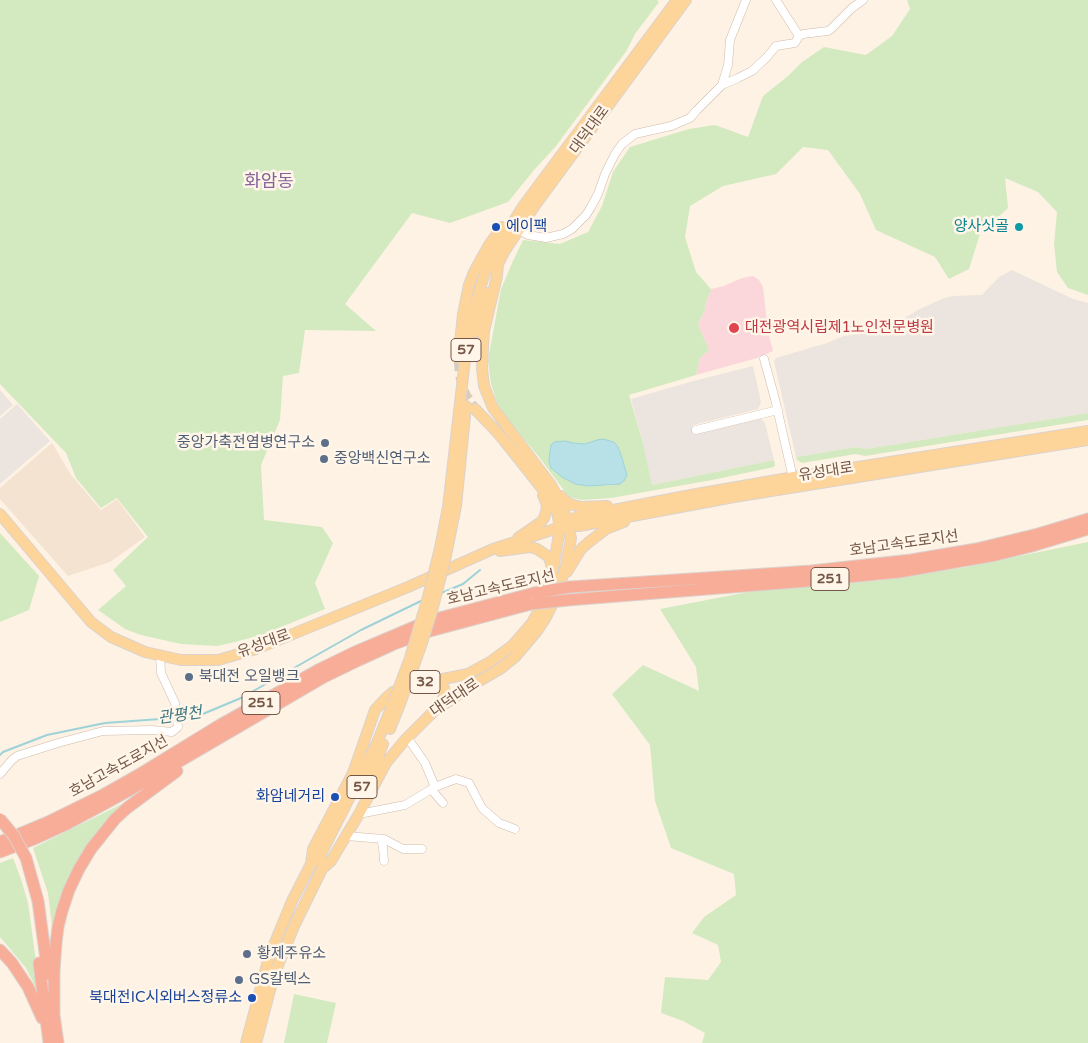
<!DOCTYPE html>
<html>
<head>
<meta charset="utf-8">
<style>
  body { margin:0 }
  canvas { display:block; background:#fdf2e3 }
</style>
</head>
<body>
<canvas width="1088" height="1043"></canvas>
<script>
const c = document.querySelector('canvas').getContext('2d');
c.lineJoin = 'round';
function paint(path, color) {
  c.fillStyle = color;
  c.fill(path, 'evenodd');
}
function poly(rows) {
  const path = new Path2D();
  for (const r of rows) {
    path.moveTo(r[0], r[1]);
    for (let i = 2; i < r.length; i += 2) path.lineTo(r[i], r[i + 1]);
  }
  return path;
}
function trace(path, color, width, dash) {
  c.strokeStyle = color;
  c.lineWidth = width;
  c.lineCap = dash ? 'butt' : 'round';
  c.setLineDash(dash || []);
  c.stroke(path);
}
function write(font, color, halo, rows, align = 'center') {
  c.font = font + ' "Varela Round","Noto Sans KR",sans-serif';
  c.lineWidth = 5;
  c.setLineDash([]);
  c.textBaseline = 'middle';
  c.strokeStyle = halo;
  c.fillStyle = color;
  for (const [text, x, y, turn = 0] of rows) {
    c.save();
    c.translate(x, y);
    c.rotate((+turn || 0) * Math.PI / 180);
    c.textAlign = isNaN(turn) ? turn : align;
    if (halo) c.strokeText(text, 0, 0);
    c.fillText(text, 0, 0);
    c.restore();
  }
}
const residential = poly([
  [52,443,71,475,101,510,117,499,145,537,110,562,68,576,0,499,0,488]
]);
const industrial = poly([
  [1012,270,1073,299,1088,303,1088,413,866,449,856,447,796,457,774,361,776,358,827,343,844,336,871,333,887,329,918,310,942,299,952,296,982,295,999,277],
  [753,366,761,402,758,409,693,425,694,430,760,418,765,423,774,460,652,485,643,443,631,399,690,382],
  [0,390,13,405,0,416],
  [17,404,50,441,0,484,0,419]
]);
const medical = poly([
  [753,276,759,280,763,287,768,332,773,351,757,358,696,375,700,358,709,350,698,324,705,310,706,303,711,289,724,286,742,278]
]);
const green = poly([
  [0,0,657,0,659,2,635,34,627,50,556,146,534,170,508,202,450,223,412,213,345,304,376,331,305,330,299,373,283,376,280,420,261,465,264,520,322,527,333,543,315,583,325,609,264,634,235,642,217,646,181,644,141,635,125,629,98,610,126,586,113,570,148,537,117,498,101,508,76,478,66,453,0,384],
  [907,0,1088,0,1088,295,1068,288,1057,272,1054,244,1057,212,1038,192,1005,178,1008,208,980,234,969,269,949,279,935,257,876,230,860,194,828,150,803,147,776,174,723,186,690,206,685,237,696,272,711,289,706,303,705,310,698,324,709,350,700,358,696,375,629,395,643,443,652,485,774,460,775,465,774,467,712,480,611,498,582,500,569,497,539,457,503,414,497,402,491,384,488,360,501,289,513,261,523,240,560,244,588,232,602,206,613,172,630,147,689,129,715,125,748,137,763,96,788,76,802,62,824,47,866,55,892,36,910,9],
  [597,440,614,442,618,447,622,458,627,475,614,485,588,486,575,484,562,477,551,468,549,461,551,445,573,443,585,444],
  [1088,413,1088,420,865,456,856,454,802,463,797,460,796,457,856,447,866,449],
  [0,533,39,576,29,610,0,622],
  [1088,542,1088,1043,702,1043,705,1033,683,1021,661,1013,665,977,708,980,721,962,718,945,692,933,704,917,736,895,734,874,671,848,655,801,650,745,612,694,643,665,699,691,696,667,660,609,764,589,824,586,883,580,961,568],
  [130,800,104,827,53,935,48,893,33,848],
  [13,858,21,879,28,903,41,998,26,968,0,937,0,863],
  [294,994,336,1003,327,1043,284,1043]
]);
const water = poly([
  [603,439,614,442,618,447,622,458,627,475,624,481,620,484,588,486,575,484,562,477,551,468,549,461,550,451,551,445,554,442,565,441,573,443,585,444,597,440,603,439]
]);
const stream = poly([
  [439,594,463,584,480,570],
  [179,718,198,716,241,698,361,630,423,600],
  [0,755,3,752,47,735,105,723,174,718]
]);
const majorTunnel = poly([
  [459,361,460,375,465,394,475,409]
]);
const minor = poly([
  [776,0,799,36],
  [722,85,728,65,730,40,746,0],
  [518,230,528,235,546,238,563,234,572,229,586,215,591,207,598,194,605,174,615,154,622,144,635,134,671,126,690,118,697,110,722,85,738,78,752,71,767,57,776,46,795,43,799,36,803,34,828,31,831,29,852,8,863,0],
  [764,359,775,399,795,487],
  [696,430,778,410],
  [407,737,425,763,435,787],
  [0,774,11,761,17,756,58,743,103,731,152,730,172,732,178,727,175,703,161,673,160,655],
  [431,789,443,803],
  [359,814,405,805,435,787,456,779,469,783,482,808,499,823,515,829],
  [346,836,384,839,403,849,422,849],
  [381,839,383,847,384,861]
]);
const major = poly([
  [496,268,504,252,536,204,686,0],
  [476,332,486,293],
  [459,358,460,343,463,314,469,285,474,272,489,245,502,227],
  [561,496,564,500,570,504,581,507,607,506],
  [456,506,466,406],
  [448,507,467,342,473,312,484,276,494,252,524,205,677,0],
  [0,514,91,622,111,637,145,652,181,660,218,660,256,649,408,587,493,549,567,525,572,519,577,517,691,495,794,477,1088,431],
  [567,525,579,526,734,497,1088,440],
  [518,538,541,522,544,518,546,512,547,505,543,495],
  [500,551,530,547,537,549,549,557,552,568],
  [567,572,581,549,589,542,606,529,624,522],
  [431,681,444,688,445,695,438,707],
  [390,729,400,704],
  [363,785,377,760,383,744],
  [311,864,313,849,353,773,375,710,386,698,393,692,413,685,468,674,490,662,513,645,532,623,540,608,552,575,560,528,557,511,548,496,514,453,497,432,475,409],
  [322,869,331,861,359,814,386,763,405,740,437,708,446,703,474,684,500,669,515,657,537,631,545,619,555,599,566,566,571,538,563,507,551,485,493,408,484,386,482,368,484,331,497,276,498,264],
  [246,1043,269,957,292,901,311,864,321,854,377,743,393,703],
  [256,1043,274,975,295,924,322,869,323,862]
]);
const highway = poly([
  [570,587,811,571,911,560,976,549,1038,534,1088,519],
  [568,600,808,581,899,572,996,555,1032,546,1088,529],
  [0,842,48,822,103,795,140,774,220,725,320,669,355,652,428,621,534,593],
  [0,852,34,839,67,824,108,802,144,782,324,677,359,660,394,644,430,631,531,604],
  [26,858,38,901,48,974],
  [0,950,12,963,28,987,42,1018],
  [39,963,49,1043],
  [53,1008,58,1043],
  [54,1013,54,971,56,943,58,927,62,911,69,890,79,869,91,849,115,819,127,808,177,771]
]);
const majorBridge = poly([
  [393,703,410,658,428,597,440,548,448,507],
  [400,704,421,646,432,611,445,560,456,506]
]);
const highwayBridge = poly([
  [534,593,570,587],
  [531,604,568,600],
  [0,819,14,836,26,858]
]);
const markers = [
  [496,227,5,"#1a4fb4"],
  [1019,227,5,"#0f9aa8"],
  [734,328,6,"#e0444e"],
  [325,443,5,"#5c6f8a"],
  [324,459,5,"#5c6f8a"],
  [189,677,5,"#5c6f8a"],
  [335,797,5,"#1a4fb4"],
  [247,954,5,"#5c6f8a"],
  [239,980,5,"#5c6f8a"],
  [252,998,5,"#1a4fb4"]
];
const shields = [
  [466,350,30],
  [830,579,38],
  [425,682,30],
  [261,703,38],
  [362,787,30]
];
const shieldNames = [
  ["57",466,350],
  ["251",830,579],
  ["32",425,682],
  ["251",261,703],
  ["57",362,787]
];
const streetNames = [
  ["대덕대로",590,130,-54],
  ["유성대로",826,472,-9],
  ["호남고속도로지선",904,544,-8],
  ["호남고속도로지선",501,588,-13],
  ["유성대로",264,644,-20],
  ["대덕대로",455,698,-34],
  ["호남고속도로지선",119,767,-29]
];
const transitNames = [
  ["에이팩",506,227,"left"],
  ["화암네거리",325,797],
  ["북대전IC시외버스정류소",242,998]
];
const cultureNames = [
  ["양사싯골",1009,227]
];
const healthNames = [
  ["대전광역시립제1노인전문병원",745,328]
];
const serviceNames = [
  ["중앙가축전염병연구소",315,443,"right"],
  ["중앙백신연구소",334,459],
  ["북대전 오일뱅크",199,677],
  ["황제주유소",257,954],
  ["GS칼텍스",249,980]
];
const waterNames = [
  ["관평천",180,716,-8]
];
const quarterNames = [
  ["화암동",269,182]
];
paint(residential, '#f4e3d1');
paint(industrial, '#ece4de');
paint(medical, '#fbd6db');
paint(green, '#d3eac1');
paint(water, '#b7e1e6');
trace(water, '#9dd2d9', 1);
trace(stream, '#9dd2d9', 2);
trace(majorTunnel, '#dbcbbc', 10, [10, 5]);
trace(minor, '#d0bbac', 9);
trace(major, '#dbd3cf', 12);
trace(highway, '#dbd3cf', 13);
trace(minor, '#fff', 8);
trace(major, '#fdd49a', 10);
trace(highway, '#f8ad98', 11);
trace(majorBridge, '#dbd3cf', 12, []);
trace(highwayBridge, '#dbd3cf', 13, []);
trace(majorBridge, '#fdd49a', 10);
trace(highwayBridge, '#f8ad98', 11);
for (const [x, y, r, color] of markers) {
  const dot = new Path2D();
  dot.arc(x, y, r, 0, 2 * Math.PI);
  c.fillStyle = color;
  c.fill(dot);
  trace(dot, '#fff6e9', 2);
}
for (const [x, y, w] of shields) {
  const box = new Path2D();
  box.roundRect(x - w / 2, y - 11.5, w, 23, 4);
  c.fillStyle = '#fff6e9';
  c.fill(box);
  trace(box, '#755748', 1);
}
write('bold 14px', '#755748', null, shieldNames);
write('15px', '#755748', '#fff6e9', streetNames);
write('15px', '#164399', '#fff6e9', transitNames, 'right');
write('15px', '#0d838f', '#fff6e9', cultureNames, 'right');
write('15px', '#be3a42', '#fff6e9', healthNames, 'left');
write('15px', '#4e5e75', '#fff6e9', serviceNames, 'left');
write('italic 16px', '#3f7a82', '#fff6e9', waterNames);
write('18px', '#856499', '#fff6e9', quarterNames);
</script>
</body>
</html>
